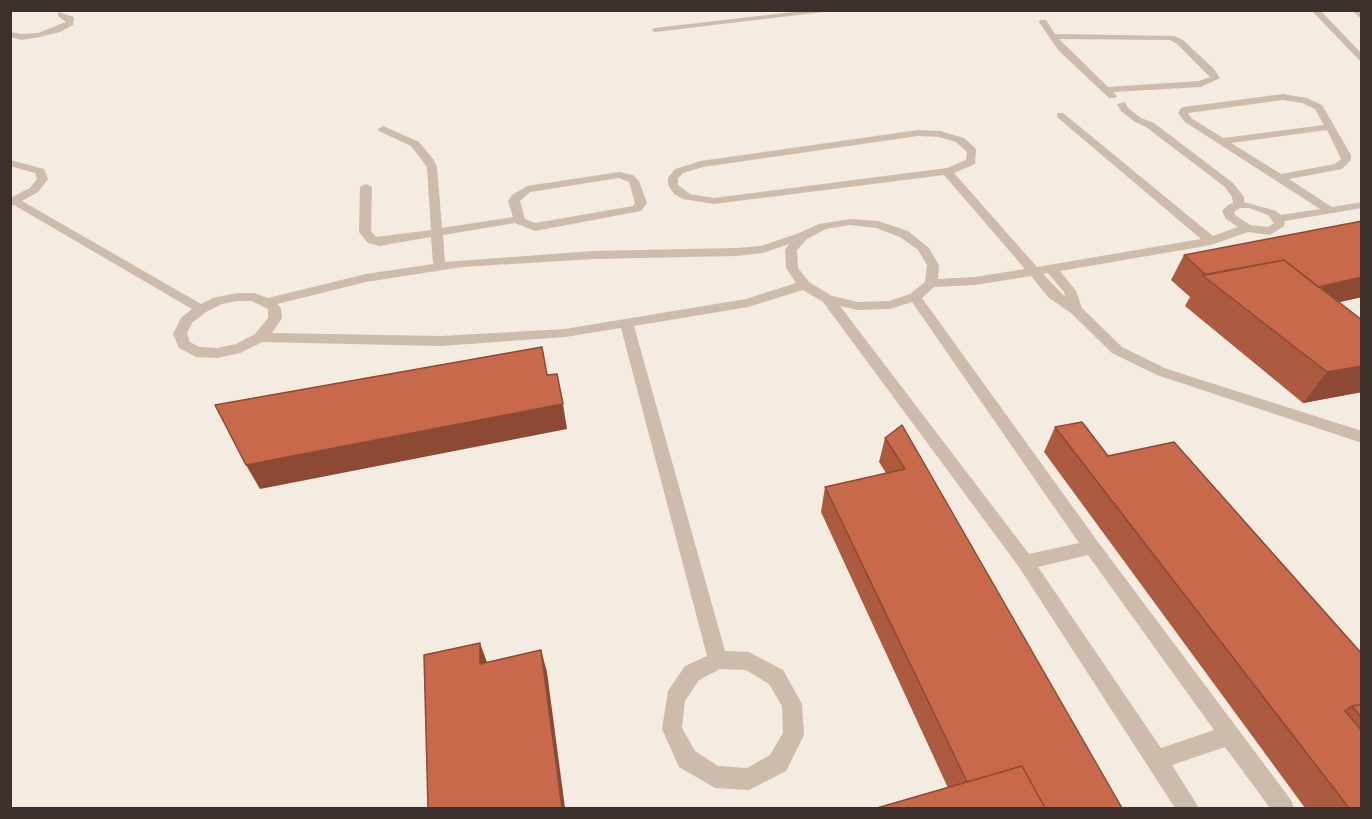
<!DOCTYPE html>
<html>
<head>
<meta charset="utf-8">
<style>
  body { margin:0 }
  #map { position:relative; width:1372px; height:819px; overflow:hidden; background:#f4ebe1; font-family:Overpass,sans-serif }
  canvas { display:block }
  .frame { position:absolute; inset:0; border:12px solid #3b302b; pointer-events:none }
</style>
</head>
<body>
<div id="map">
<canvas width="1372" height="819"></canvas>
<div class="frame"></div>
</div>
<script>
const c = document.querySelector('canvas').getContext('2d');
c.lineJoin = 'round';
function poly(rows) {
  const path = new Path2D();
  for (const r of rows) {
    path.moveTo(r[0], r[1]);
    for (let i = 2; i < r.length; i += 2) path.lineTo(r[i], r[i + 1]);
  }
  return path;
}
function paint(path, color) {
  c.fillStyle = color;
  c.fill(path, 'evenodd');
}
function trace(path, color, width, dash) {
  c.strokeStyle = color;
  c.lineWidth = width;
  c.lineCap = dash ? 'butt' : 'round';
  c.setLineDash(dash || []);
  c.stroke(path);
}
const service = poly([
  [58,12,74,17,73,25,60,32,39,37,22,40,10,37,10,32,22,34,38,33,66,22,58,16,58,12],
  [1040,20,1046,20,1055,34,1174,36,1183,40,1214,69,1220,78,1201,87,1113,92,1117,96,1115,98,1109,98,1058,50,1039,22,1040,20],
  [1059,39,1170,40,1177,44,1210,77,1199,81,1108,87,1059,39],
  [1283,94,1307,98,1322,105,1351,155,1351,160,1342,169,1289,179,1332,207,1362,202,1362,208,1285,221,1284,226,1270,235,1248,232,1211,245,1060,271,1076,291,1082,308,1122,347,1167,369,1362,431,1362,443,1157,375,1112,353,1071,313,1049,298,1031,276,975,285,934,287,922,298,1098,542,1291,800,1294,808,1270,808,1225,747,1172,765,1199,808,1175,808,1019,567,823,302,803,290,748,307,634,326,725,651,749,652,783,670,802,704,804,735,786,771,749,790,715,788,679,767,662,729,668,691,685,666,707,656,621,328,565,337,441,346,262,342,240,353,217,358,196,357,179,348,173,334,181,318,192,309,14,205,10,206,10,198,30,188,37,179,35,173,10,166,10,160,44,169,48,179,38,192,22,201,201,304,213,298,237,293,254,293,268,298,366,274,433,264,431,237,379,246,368,243,359,232,360,187,366,184,372,187,371,231,376,237,431,230,427,167,411,146,379,131,378,129,383,126,419,142,433,159,437,167,442,228,513,217,508,201,512,195,527,186,619,172,633,175,639,181,647,203,641,211,535,231,515,223,443,235,445,262,593,251,736,248,761,246,799,233,819,224,850,219,878,221,908,231,929,248,939,265,938,279,975,277,1025,269,944,175,714,204,683,199,674,194,668,185,668,178,675,169,701,161,918,130,940,131,964,138,976,149,975,164,954,173,1037,267,1201,239,1057,117,1057,113,1063,113,1213,236,1238,227,1226,219,1222,211,1228,205,1233,203,1232,197,1225,187,1146,127,1135,122,1121,111,1117,104,1125,102,1128,108,1141,118,1154,123,1233,183,1244,197,1244,202,1276,211,1281,215,1320,209,1185,122,1178,113,1181,108,1184,107,1283,94],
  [1283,100,1302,103,1315,109,1324,125,1223,138,1191,118,1188,113,1283,100],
  [1327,130,1341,159,1335,164,1281,174,1231,143,1327,130],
  [918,136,939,137,956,142,967,152,966,160,947,168,714,198,690,194,678,185,678,178,683,173,703,167,918,136],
  [619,178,629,182,635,203,633,206,535,223,525,219,520,201,530,192,619,178],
  [1240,208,1249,208,1268,215,1274,223,1268,227,1250,225,1235,215,1234,212,1240,208],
  [850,225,876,228,900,237,918,250,927,265,925,282,910,294,889,301,858,302,832,296,809,282,798,268,797,250,807,239,826,229,850,225],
  [789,244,785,250,786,268,796,283,746,299,565,329,441,336,272,333,282,318,281,308,277,304,366,282,462,267,593,259,736,256,763,253,789,244],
  [1048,273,1064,292,1065,297,1043,274,1048,273],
  [237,301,252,301,268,309,268,318,255,334,236,344,217,348,199,347,190,342,187,334,192,323,206,312,222,304,237,301],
  [912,302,1079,543,1029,554,840,306,858,310,890,309,912,302],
  [1088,555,1214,730,1161,748,1038,567,1088,555],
  [720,669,746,670,769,684,782,706,783,733,770,755,747,768,718,766,695,751,682,728,685,701,699,680,720,669]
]);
const minor = poly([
  [810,10,840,10,655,32,651,30,655,28,810,10],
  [1311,10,1320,10,1362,54,1362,63,1311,10],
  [1352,10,1361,10,1362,17,1359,17,1352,10]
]);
const wall = poly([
  [1184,255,1362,297,1339,302,1362,320,1362,392,1303,403,1185,306,1190,297,1171,280],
  [1055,427,1108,456,1362,654,1362,808,1305,808,1044,452],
  [885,438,1122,808,948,788,821,512,825,487,886,473,879,462]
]);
const shadedWall = poly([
  [1362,277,1362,297,1292,313,1309,289],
  [1362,366,1362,392,1303,403,1327,372],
  [563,404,567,429,260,489,246,465],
  [480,643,488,665,480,664],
  [541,650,547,672,565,808,562,808]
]);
const building = poly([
  [1362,221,1362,277,1318,287,1284,260,1206,275,1184,255,1362,221],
  [1284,260,1362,320,1362,366,1327,372,1202,275,1284,260],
  [542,347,547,375,557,374,563,404,246,465,215,405,542,347],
  [1082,422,1108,456,1174,442,1362,654,1362,704,1352,706,1345,711,1362,731,1362,808,1349,808,1055,427,1082,422],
  [902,425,1122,808,1045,808,1022,766,967,782,825,487,905,469,885,438,902,425],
  [480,643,480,664,541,650,562,808,428,808,424,655,480,643],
  [1362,704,1362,718,1352,706,1362,704],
  [1022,766,1045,808,877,808,1022,766]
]);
paint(service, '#cdbbac');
paint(minor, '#cdbbac');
paint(wall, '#ac5a40');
paint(shadedWall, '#8c4a34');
paint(building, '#c8694b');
trace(building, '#8c4a34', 1.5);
</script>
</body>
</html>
